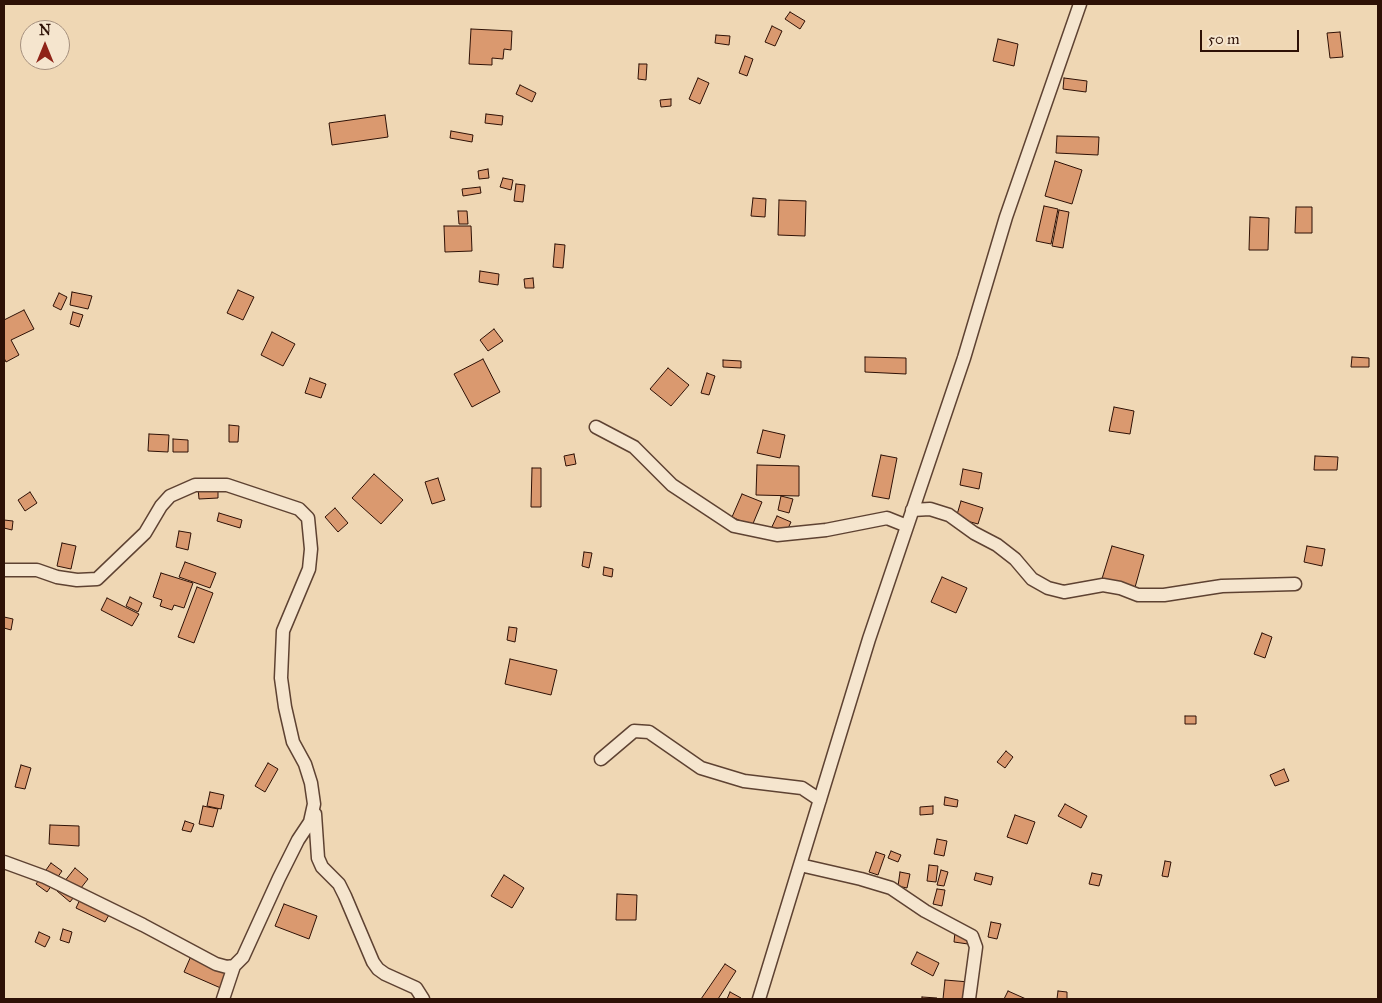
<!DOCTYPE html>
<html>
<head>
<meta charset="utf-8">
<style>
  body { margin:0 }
  #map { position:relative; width:1382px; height:1003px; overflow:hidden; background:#efd7b4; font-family:"IM FELL Great Primer",serif }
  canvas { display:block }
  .frame { position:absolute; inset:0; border:5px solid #2e1106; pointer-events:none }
  .north { position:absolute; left:20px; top:20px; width:50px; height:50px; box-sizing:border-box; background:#f5e5ce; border:1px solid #a5907e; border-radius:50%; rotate:0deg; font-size:14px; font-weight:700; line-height:20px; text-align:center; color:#2e1106 }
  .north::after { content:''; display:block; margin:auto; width:18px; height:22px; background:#8f2418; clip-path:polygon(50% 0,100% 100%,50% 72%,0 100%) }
  .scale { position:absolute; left:1200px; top:30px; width:99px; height:22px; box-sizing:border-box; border:2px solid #2e1106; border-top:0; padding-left:6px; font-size:15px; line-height:18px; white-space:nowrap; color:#2e1106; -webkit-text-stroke:4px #f5e5ce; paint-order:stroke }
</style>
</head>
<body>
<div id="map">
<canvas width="1382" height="1003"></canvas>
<div class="frame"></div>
<div class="north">N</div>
<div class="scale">50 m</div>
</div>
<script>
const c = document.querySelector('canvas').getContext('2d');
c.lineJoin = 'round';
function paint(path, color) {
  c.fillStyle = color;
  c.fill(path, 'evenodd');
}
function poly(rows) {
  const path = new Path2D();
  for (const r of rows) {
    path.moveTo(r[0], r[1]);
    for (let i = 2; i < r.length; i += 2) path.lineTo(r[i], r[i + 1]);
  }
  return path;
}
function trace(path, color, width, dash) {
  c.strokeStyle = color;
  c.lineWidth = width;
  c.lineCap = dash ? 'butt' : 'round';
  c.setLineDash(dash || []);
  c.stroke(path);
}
const building = poly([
  [790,12,805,21,800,29,785,19,790,12],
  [772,26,782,31,775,46,765,42,772,26],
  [471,29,512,31,511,50,504,49,503,59,492,58,492,65,469,64,471,29],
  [1340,32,1343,57,1330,58,1327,33,1340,32],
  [716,35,730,36,729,45,715,43,716,35],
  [998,39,1018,44,1014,66,993,61,998,39],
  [745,56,753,59,747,76,739,73,745,56],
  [639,64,647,64,646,80,638,79,639,64],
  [698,78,709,83,700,104,689,99,698,78],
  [1064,78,1087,81,1086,92,1063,89,1064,78],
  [520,85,536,93,532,102,516,94,520,85],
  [671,99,671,106,661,107,660,100,671,99],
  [486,114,503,116,502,125,485,123,486,114],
  [385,115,388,137,332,145,329,123,385,115],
  [451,131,473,135,472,142,450,138,451,131],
  [1057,136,1099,137,1098,155,1056,153,1057,136],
  [1055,161,1082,170,1072,204,1045,196,1055,161],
  [488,169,489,178,479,179,478,171,488,169],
  [503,178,513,180,511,190,500,187,503,178],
  [516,184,525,185,523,202,514,201,516,184],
  [480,187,481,193,463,196,462,189,480,187],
  [753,198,766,199,765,217,751,216,753,198],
  [779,200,806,201,805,236,778,235,779,200],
  [1044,206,1058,209,1051,244,1036,241,1044,206],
  [1296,207,1312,207,1312,233,1295,233,1296,207],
  [1059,210,1069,212,1063,248,1052,246,1059,210],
  [458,211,467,211,468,224,459,224,458,211],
  [1250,217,1269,218,1268,250,1249,250,1250,217],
  [444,226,471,226,472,251,445,252,444,226],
  [555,244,565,245,563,268,553,267,555,244],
  [480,271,499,274,498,285,479,282,480,271],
  [533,278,534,288,525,288,524,279,533,278],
  [238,290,254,297,243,320,227,313,238,290],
  [72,292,92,296,88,309,70,305,72,292],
  [59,293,67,297,61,310,53,306,59,293],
  [24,310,34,329,11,340,19,355,6,362,4,358,4,320,24,310],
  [73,312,83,315,79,327,70,324,73,312],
  [494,329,503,341,488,351,480,340,494,329],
  [272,332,295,344,283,366,261,355,272,332],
  [865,357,906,358,906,374,865,372,865,357],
  [1352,357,1369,358,1369,367,1351,367,1352,357],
  [483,359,500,392,472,407,454,374,483,359],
  [723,360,741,361,741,368,723,367,723,360],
  [668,368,689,385,671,406,650,389,668,368],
  [707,373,715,376,709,395,701,393,707,373],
  [310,378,326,384,321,398,305,393,310,378],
  [1114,407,1134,411,1130,434,1109,431,1114,407],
  [229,425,239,426,238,442,229,442,229,425],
  [763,430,785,435,780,458,757,453,763,430],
  [149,434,169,435,168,452,148,451,149,434],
  [173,439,188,440,188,452,173,452,173,439],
  [574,454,576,464,566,466,564,456,574,454],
  [881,455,897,458,889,499,872,496,881,455],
  [1315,456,1338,457,1337,470,1314,470,1315,456],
  [757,465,799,466,799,496,756,495,757,465],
  [532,468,541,468,541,507,531,507,532,468],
  [963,469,982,473,979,489,960,485,963,469],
  [374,474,403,500,381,524,352,498,374,474],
  [438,478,445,500,432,504,425,482,438,478],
  [218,487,218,498,199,499,198,488,218,487],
  [30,492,37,503,25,511,18,500,30,492],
  [742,494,762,502,752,526,732,517,742,494],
  [781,496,793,499,789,513,778,510,781,496],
  [961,501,983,508,978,524,956,518,961,501],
  [335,508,348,523,338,532,325,517,335,508],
  [219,513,242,520,240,528,217,521,219,513],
  [777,516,791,522,784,537,770,531,777,516],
  [4,520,13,521,12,530,4,528,4,520],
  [179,531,191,533,188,550,176,547,179,531],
  [62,543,76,546,71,569,57,566,62,543],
  [1112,546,1144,555,1134,591,1101,582,1112,546],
  [1307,546,1325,549,1322,566,1304,562,1307,546],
  [584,552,592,553,589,568,582,566,584,552],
  [185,562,216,573,210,588,179,577,185,562],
  [604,567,613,569,612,577,603,575,604,567],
  [161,573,193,583,184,608,174,605,172,610,160,606,162,600,153,597,161,573],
  [942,577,967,588,956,613,931,602,942,577],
  [197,587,213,593,194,643,178,637,197,587],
  [130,597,142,603,138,612,126,606,130,597],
  [107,598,139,614,132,626,101,610,107,598],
  [4,617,13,619,11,630,4,628,4,617],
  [509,627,517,628,515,642,507,640,509,627],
  [1262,633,1272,637,1265,658,1254,654,1262,633],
  [510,659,557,670,551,695,505,684,510,659],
  [1185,716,1196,716,1196,724,1185,724,1185,716],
  [1006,751,1013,757,1005,768,997,762,1006,751],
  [268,763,278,769,265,792,255,786,268,763],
  [21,765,31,768,25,789,15,787,21,765],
  [1284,769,1289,781,1275,786,1270,775,1284,769],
  [210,792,224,795,221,809,207,806,210,792],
  [945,797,958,800,957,807,944,805,945,797],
  [1065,804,1087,816,1081,828,1058,816,1065,804],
  [203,806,218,809,213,827,199,824,203,806],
  [933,806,933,814,920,815,920,807,933,806],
  [1015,815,1035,822,1027,844,1007,837,1015,815],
  [185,821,194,824,191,832,182,830,185,821],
  [50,825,79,826,79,846,49,844,50,825],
  [937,839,947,841,944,856,934,854,937,839],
  [891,851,901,855,898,862,888,858,891,851],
  [876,852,885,855,878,875,869,872,876,852],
  [1165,861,1171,862,1168,877,1162,876,1165,861],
  [51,863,62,871,47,892,36,884,51,863],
  [929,865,938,866,936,882,927,881,929,865],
  [75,868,88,879,70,902,57,891,75,868],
  [941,870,948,872,944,886,937,885,941,870],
  [900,872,910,874,907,888,898,886,900,872],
  [976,873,993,877,991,885,974,880,976,873],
  [1092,873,1102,875,1099,886,1089,884,1092,873],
  [504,875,524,888,512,908,491,896,504,875],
  [937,889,945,890,942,906,933,904,937,889],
  [84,891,114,906,105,922,76,908,84,891],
  [617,894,637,895,636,920,616,920,617,894],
  [284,904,317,916,309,939,275,926,284,904],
  [991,922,1001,924,997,939,988,937,991,922],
  [63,929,72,932,69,943,60,940,63,929],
  [39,932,50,937,45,947,35,942,39,932],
  [955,932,969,934,968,944,954,942,955,932],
  [917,952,939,963,933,976,911,964,917,952],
  [191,956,233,965,223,989,184,972,191,956],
  [725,964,736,971,718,999,701,999,725,964],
  [945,980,969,982,967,999,943,999,945,980],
  [1008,991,1026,999,1004,999,1008,991],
  [1058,991,1067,992,1067,999,1057,999,1058,991],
  [730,992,741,998,741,999,727,999,730,992],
  [922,997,937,998,937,999,922,999,922,997]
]);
const minor = poly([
  [596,427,634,447,672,485,734,526,777,535,826,530,887,518,907,526],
  [912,510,930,509,949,515,974,533,997,545,1015,559,1032,579,1048,588,1064,592,1103,585,1120,588,1138,595,1164,595,1222,586,1295,584],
  [4,570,37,570,57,577,77,580,97,579,145,533,161,506,170,496,195,485,227,485,299,509,308,518,311,549,309,569,283,631,281,678,285,707,293,742,305,764,311,783,314,804,310,822,298,840,279,878,243,957,234,966,227,967,216,964,143,925,45,877,4,862],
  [601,759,634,731,649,732,701,768,744,781,802,788,820,800],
  [315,814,318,858,322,867,339,884,345,896,373,962,378,969,385,974,416,988,423,999],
  [800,865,861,879,891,888,925,911,972,936,976,947,969,999],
  [223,999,234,966],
  [759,999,869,639,964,358,1006,217,1080,4]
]);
paint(building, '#da996f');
trace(building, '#2e1106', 1);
trace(minor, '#5e4232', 15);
trace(minor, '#f5e5ce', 12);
</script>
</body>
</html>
